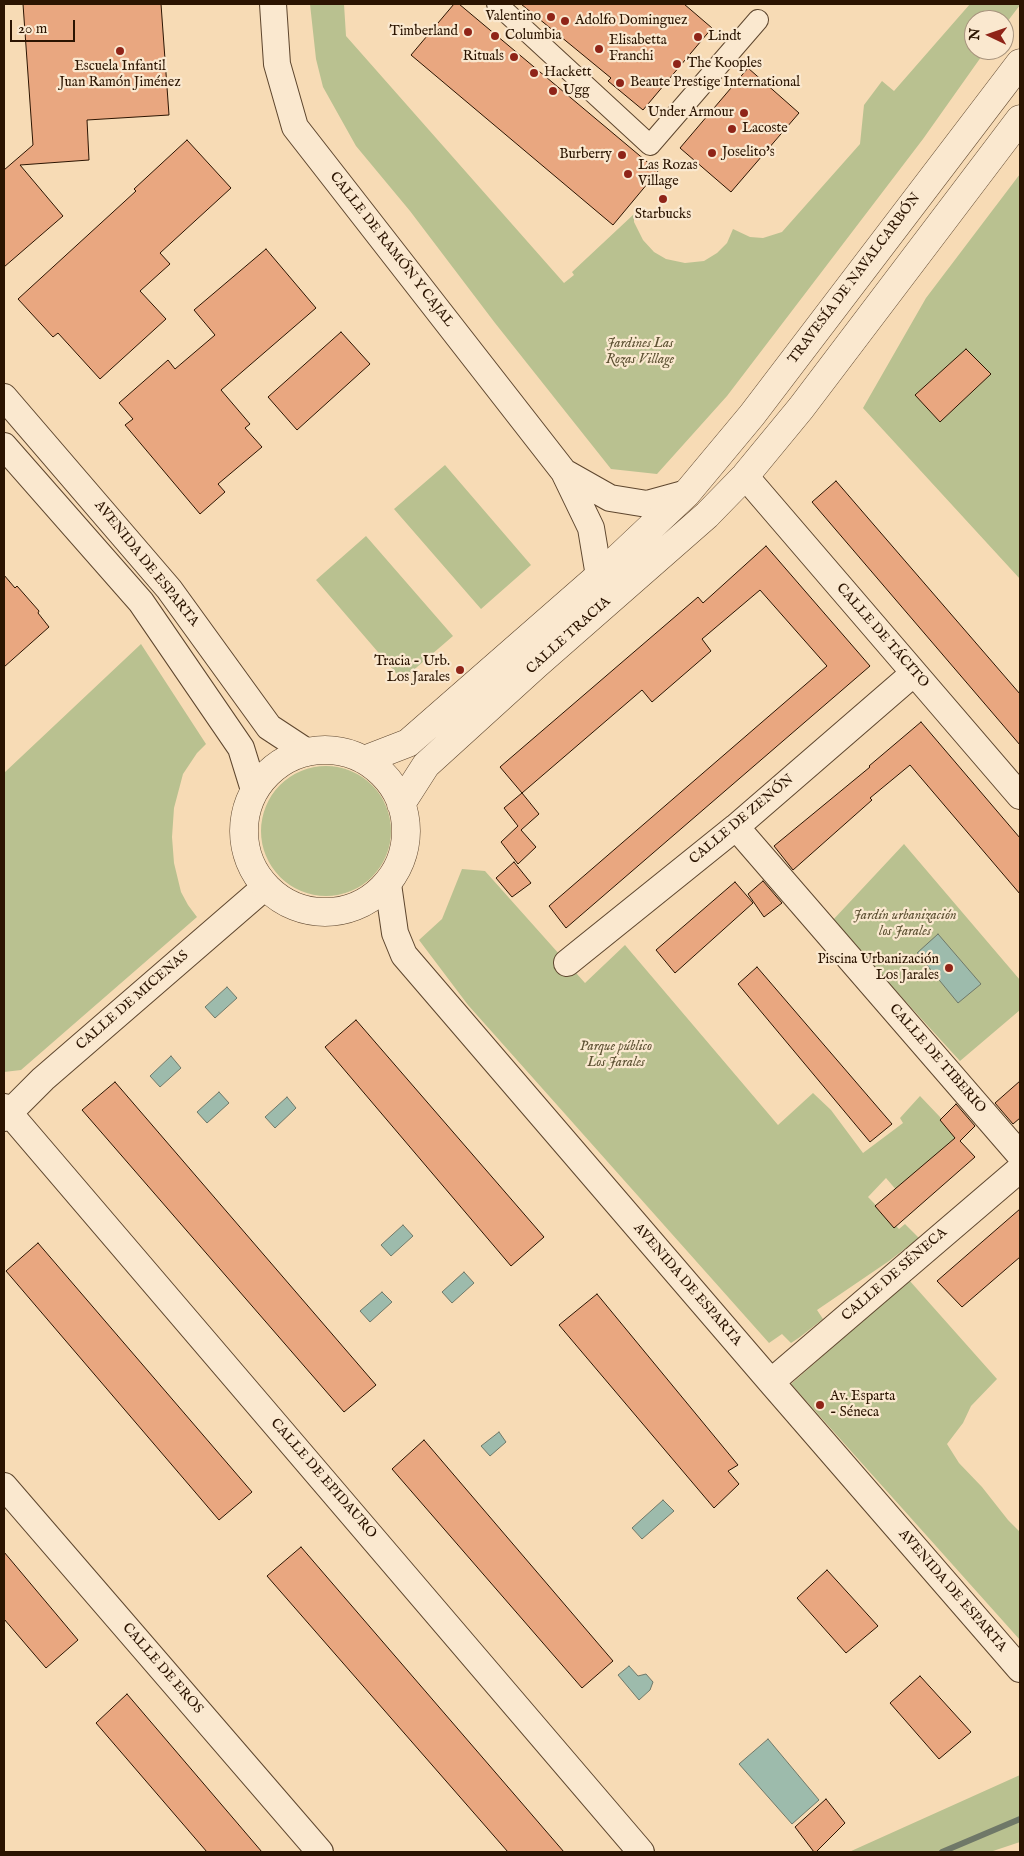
<!DOCTYPE html>
<html>
<head>
<meta charset="utf-8">
<style>
  body { margin:0 }
  #map { position:relative; width:1024px; height:1856px; overflow:hidden; background:#f7dbb5; font-family:"IM FELL English",serif }
  canvas { display:block }
  .frame { position:absolute; inset:0; border:5px solid #2b1401; pointer-events:none }
  .north { position:absolute; left:964px; top:10px; width:50px; height:50px; box-sizing:border-box; background:#fae8cf; border:1px solid #a7937d; border-radius:50%; rotate:273deg; font-size:14px; font-weight:700; line-height:20px; text-align:center; color:#2b1401 }
  .north::after { content:''; display:block; margin:auto; width:18px; height:22px; background:#8f2418; clip-path:polygon(50% 0,100% 100%,50% 72%,0 100%) }
  .scale { position:absolute; left:10px; top:20px; width:65px; height:22px; box-sizing:border-box; border:2px solid #2b1401; border-top:0; padding-left:6px; font-size:15px; line-height:18px; white-space:nowrap; color:#2b1401; -webkit-text-stroke:4px #fae8cf; paint-order:stroke }
</style>
</head>
<body>
<div id="map">
<canvas width="1024" height="1856"></canvas>
<div class="frame"></div>
<div class="north">N</div>
<div class="scale">20 m</div>
</div>
<script>
const c = document.querySelector('canvas').getContext('2d');
c.lineJoin = 'round';
function paint(path, color) {
  c.fillStyle = color;
  c.fill(path, 'evenodd');
}
function poly(rows) {
  const path = new Path2D();
  for (const r of rows) {
    if (r.length === 3) {
      path.moveTo(r[0] + r[2], r[1]);
      path.arc(r[0], r[1], r[2], 0, 2 * Math.PI);
      continue;
    }
    path.moveTo(r[0], r[1]);
    for (let i = 2; i < r.length; i += 2) path.lineTo(r[i], r[i + 1]);
  }
  return path;
}
function trace(path, color, width, dash) {
  c.strokeStyle = color;
  c.lineWidth = width;
  c.lineCap = dash ? 'butt' : 'round';
  c.setLineDash(dash || []);
  c.stroke(path);
}
function write(font, color, halo, rows, align = 'center') {
  c.font = font + ' "IM FELL English",serif';
  c.lineWidth = 4.5;
  c.setLineDash([]);
  c.textBaseline = 'middle';
  c.strokeStyle = halo;
  c.fillStyle = color;
  for (const [text, x, y, turn = 0] of rows) {
    c.save();
    c.translate(x, y);
    c.rotate((+turn || 0) * Math.PI / 180);
    c.textAlign = isNaN(turn) ? turn : align;
    if (halo) c.strokeText(text, 0, 0);
    c.fillText(text, 0, 0);
    c.restore();
  }
}
const green = poly([
  [310,4,344,4,346,36,564,283,574,275,572,272,634,214,634,222,643,240,654,252,666,259,685,263,704,261,717,253,727,243,733,229,750,237,763,238,782,232,860,144,864,105,882,81,894,91,970,4,1020,5,1004,26,1004,20,974,20,974,50,986,50,923,139,727,396,657,474,611,469,495,323,410,211,356,146,323,87,316,59],
  [1020,174,1020,579,863,408,926,298],
  [445,465,531,565,481,609,394,509],
  [366,536,453,636,402,680,316,580],
  [141,644,206,744,197,753,183,774,174,808,172,837,174,863,181,892,188,905,197,917,21,1070,4,1072,4,773],
  [326,831,65],
  [904,844,1020,980,1020,1010,960,1061,832,921],
  [462,869,485,871,585,983,625,945,778,1125,813,1093,831,1110,863,1153,903,1123,900,1118,920,1096,960,1138,898,1192,886,1178,868,1197,899,1229,905,1224,919,1238,889,1261,817,1310,823,1319,800,1337,791,1343,782,1334,769,1343,468,1005,419,940,442,919],
  [909,1280,997,1379,971,1406,963,1423,947,1444,959,1463,982,1487,1008,1520,1020,1532,1020,1640,791,1384],
  [1020,1775,1020,1842,990,1852,849,1852]
]);
const water = poly([
  [938,934,981,984,958,1003,917,953,938,934],
  [227,987,237,998,215,1018,205,1007,227,987],
  [171,1056,181,1068,160,1087,150,1076,171,1056],
  [219,1092,229,1103,207,1123,197,1112,219,1092],
  [287,1097,296,1108,275,1128,265,1117,287,1097],
  [403,1225,413,1236,391,1256,381,1245,403,1225],
  [464,1272,474,1283,452,1303,442,1292,464,1272],
  [382,1292,392,1302,370,1322,360,1311,382,1292],
  [499,1432,506,1442,490,1456,481,1446,499,1432],
  [663,1500,674,1511,642,1539,632,1528,663,1500],
  [629,1666,638,1676,646,1674,653,1682,650,1690,639,1700,618,1675,629,1666],
  [768,1739,819,1800,792,1824,739,1764,768,1739]
]);
const stream = poly([
  [942,1852,1020,1819]
]);
const building = poly([
  [23,4,161,4,169,115,87,120,89,160,20,165,63,216,4,267,4,170,33,145,23,4],
  [454,4,459,4,658,171,613,225,411,55,454,4],
  [521,4,684,4,712,28,643,110,608,81,611,78,521,4],
  [748,68,799,113,731,192,680,148,748,68],
  [187,140,231,188,160,253,170,264,140,291,166,319,100,379,58,333,53,337,18,299,136,191,134,189,187,140],
  [266,249,316,308,221,390,250,424,245,428,262,447,218,484,225,492,200,514,125,425,133,419,119,403,168,360,175,369,215,335,194,310,266,249],
  [341,332,370,364,297,430,268,397,341,332],
  [966,349,991,374,940,422,915,395,966,349],
  [836,481,1020,694,1020,745,812,502,836,481],
  [766,546,870,666,566,928,549,906,827,666,760,590,702,639,711,651,652,702,642,690,522,793,500,767,698,597,703,603,766,546],
  [4,575,15,588,17,586,39,611,38,613,49,627,4,667,4,575],
  [921,722,1020,838,1020,894,910,765,870,798,872,800,793,870,774,846,870,767,869,766,921,722],
  [522,793,539,814,521,830,536,847,518,864,501,842,518,826,504,808,522,793],
  [514,862,531,883,512,897,496,878,514,862],
  [763,881,782,903,764,917,748,894,763,881],
  [735,882,753,903,675,973,656,950,735,882],
  [757,967,892,1124,870,1142,738,984,757,967],
  [356,1020,544,1237,511,1266,325,1047,356,1020],
  [1020,1081,1020,1118,1013,1124,995,1103,1020,1081],
  [115,1082,376,1385,344,1412,82,1110,115,1082],
  [956,1104,975,1126,960,1141,975,1157,894,1228,875,1206,955,1138,940,1120,956,1104],
  [1020,1209,1020,1257,962,1307,937,1281,1020,1209],
  [38,1243,252,1492,219,1520,6,1271,38,1243],
  [597,1294,738,1465,728,1471,739,1484,714,1508,559,1325,597,1294],
  [424,1440,613,1661,582,1688,392,1469,424,1440],
  [301,1547,564,1852,508,1852,267,1576,301,1547],
  [4,1552,78,1640,46,1668,4,1619,4,1552],
  [827,1570,878,1626,846,1653,797,1598,827,1570],
  [920,1676,971,1732,939,1759,890,1703,920,1676],
  [127,1694,262,1852,207,1852,96,1723,127,1694],
  [826,1799,845,1823,816,1852,814,1852,795,1827,826,1799]
]);
const pedestrian = poly([
  [497,4,650,145,758,20]
]);
const minor = poly([
  [273,4,277,64,295,127,564,472,591,528,599,576],
  [4,397,169,589,269,727,307,752],
  [4,446,141,602,241,748,254,790],
  [564,472,610,498,647,504,687,493],
  [745,476,1020,796],
  [736,827,1020,1155],
  [388,884,395,933,404,955,771,1382,1020,1669],
  [567,963,736,827,914,673],
  [4,1107,641,1852],
  [4,1118,43,1079,265,887],
  [771,1382,1020,1169],
  [4,1486,320,1852]
]);
const tertiary = poly([
  [325,831,81],
  [364,760,408,743,599,576,687,493,752,415,1020,63],
  [401,804,426,765,536,665,707,515,745,476,801,408,1020,119]
]);
const markers = [
  [551,17,5,"#8f2418"],
  [565,21,5,"#8f2418"],
  [468,32,5,"#8f2418"],
  [495,36,5,"#8f2418"],
  [698,37,5,"#8f2418"],
  [599,49,5,"#8f2418"],
  [120,51,5,"#8f2418"],
  [514,57,5,"#8f2418"],
  [677,64,5,"#8f2418"],
  [534,73,5,"#8f2418"],
  [620,83,5,"#8f2418"],
  [553,91,5,"#8f2418"],
  [744,113,5,"#8f2418"],
  [732,129,5,"#8f2418"],
  [712,153,5,"#8f2418"],
  [622,155,5,"#8f2418"],
  [628,174,5,"#8f2418"],
  [663,199,5,"#8f2418"],
  [460,670,5,"#8f2418"],
  [949,968,5,"#8f2418"],
  [820,1405,5,"#8f2418"]
];
const poiNames = [
  ["Valentino",541,17,"right"],
  ["Adolfo Dominguez",575,21],
  ["Timberland",458,32,"right"],
  ["Columbia",505,36],
  ["Lindt",708,37],
  ["Elisabetta",609,41],
  ["Franchi",609,57],
  ["Rituals",504,57,"right"],
  ["The Kooples",687,64],
  ["Escuela Infantil",120,67,"center"],
  ["Juan Ramón Jiménez",120,83,"center"],
  ["Hackett",544,73],
  ["Beaute Prestige International",630,83],
  ["Ugg",563,91],
  ["Under Armour",734,113,"right"],
  ["Lacoste",742,129],
  ["Joselito's",722,153],
  ["Burberry",612,155,"right"],
  ["Las Rozas",638,166],
  ["Village",638,182],
  ["Starbucks",663,215,"center"],
  ["Tracia - Urb.",450,662,"right"],
  ["Los Jarales",450,678,"right"],
  ["Piscina Urbanización",939,960,"right"],
  ["Los Jarales",939,976,"right"],
  ["Av. Esparta",830,1397],
  ["- Séneca",830,1413]
];
const streetNames = [
  ["CALLE DE RAMÓN Y CAJAL",391,250,52],
  ["TRAVESÍA DE NAVALCARBÓN",855,279,-53],
  ["AVENIDA DE ESPARTA",146,564,51],
  ["CALLE TRACIA",569,636,-42],
  ["CALLE DE TÁCITO",882,636,49],
  ["CALLE DE ZENÓN",742,820,-40],
  ["CALLE DE MICENAS",133,1001,-41],
  ["CALLE DE TIBERIO",937,1059,49],
  ["CALLE DE SÉNECA",895,1275,-41],
  ["AVENIDA DE ESPARTA",687,1285,49],
  ["CALLE DE EPIDAURO",323,1479,49],
  ["AVENIDA DE ESPARTA",952,1591,49],
  ["CALLE DE EROS",162,1669,49]
];
const parkNames = [
  ["Jardines Las",640,344],
  ["Rozas Village",640,360],
  ["Jardín urbanización",905,916],
  ["los Jarales",905,932],
  ["Parque público",616,1047],
  ["Los Jarales",616,1063]
];
paint(green, '#b9c190');
paint(water, '#9dbbac');
trace(water, '#6f7868', 1);
trace(stream, '#6f7868', 6);
paint(building, '#e9a780');
trace(building, '#2b1401', 1);
trace(pedestrian, '#5e462e', 22);
trace(minor, '#5e462e', 28);
trace(tertiary, '#5e462e', 29);
trace(pedestrian, '#fae8cf', 20);
trace(minor, '#fae8cf', 26);
trace(tertiary, '#fae8cf', 28);
for (const [x, y, r, color] of markers) {
  const dot = new Path2D();
  dot.arc(x, y, r, 0, 2 * Math.PI);
  c.fillStyle = color;
  c.fill(dot);
  trace(dot, '#fae8cf', 2);
}
write('14px', '#2b1401', '#fae8cf', poiNames, 'left');
write('14px', '#2b1401', '#fae8cf', streetNames);
write('italic 14px', '#5d5133', '#fae8cf', parkNames);
</script>
</body>
</html>
